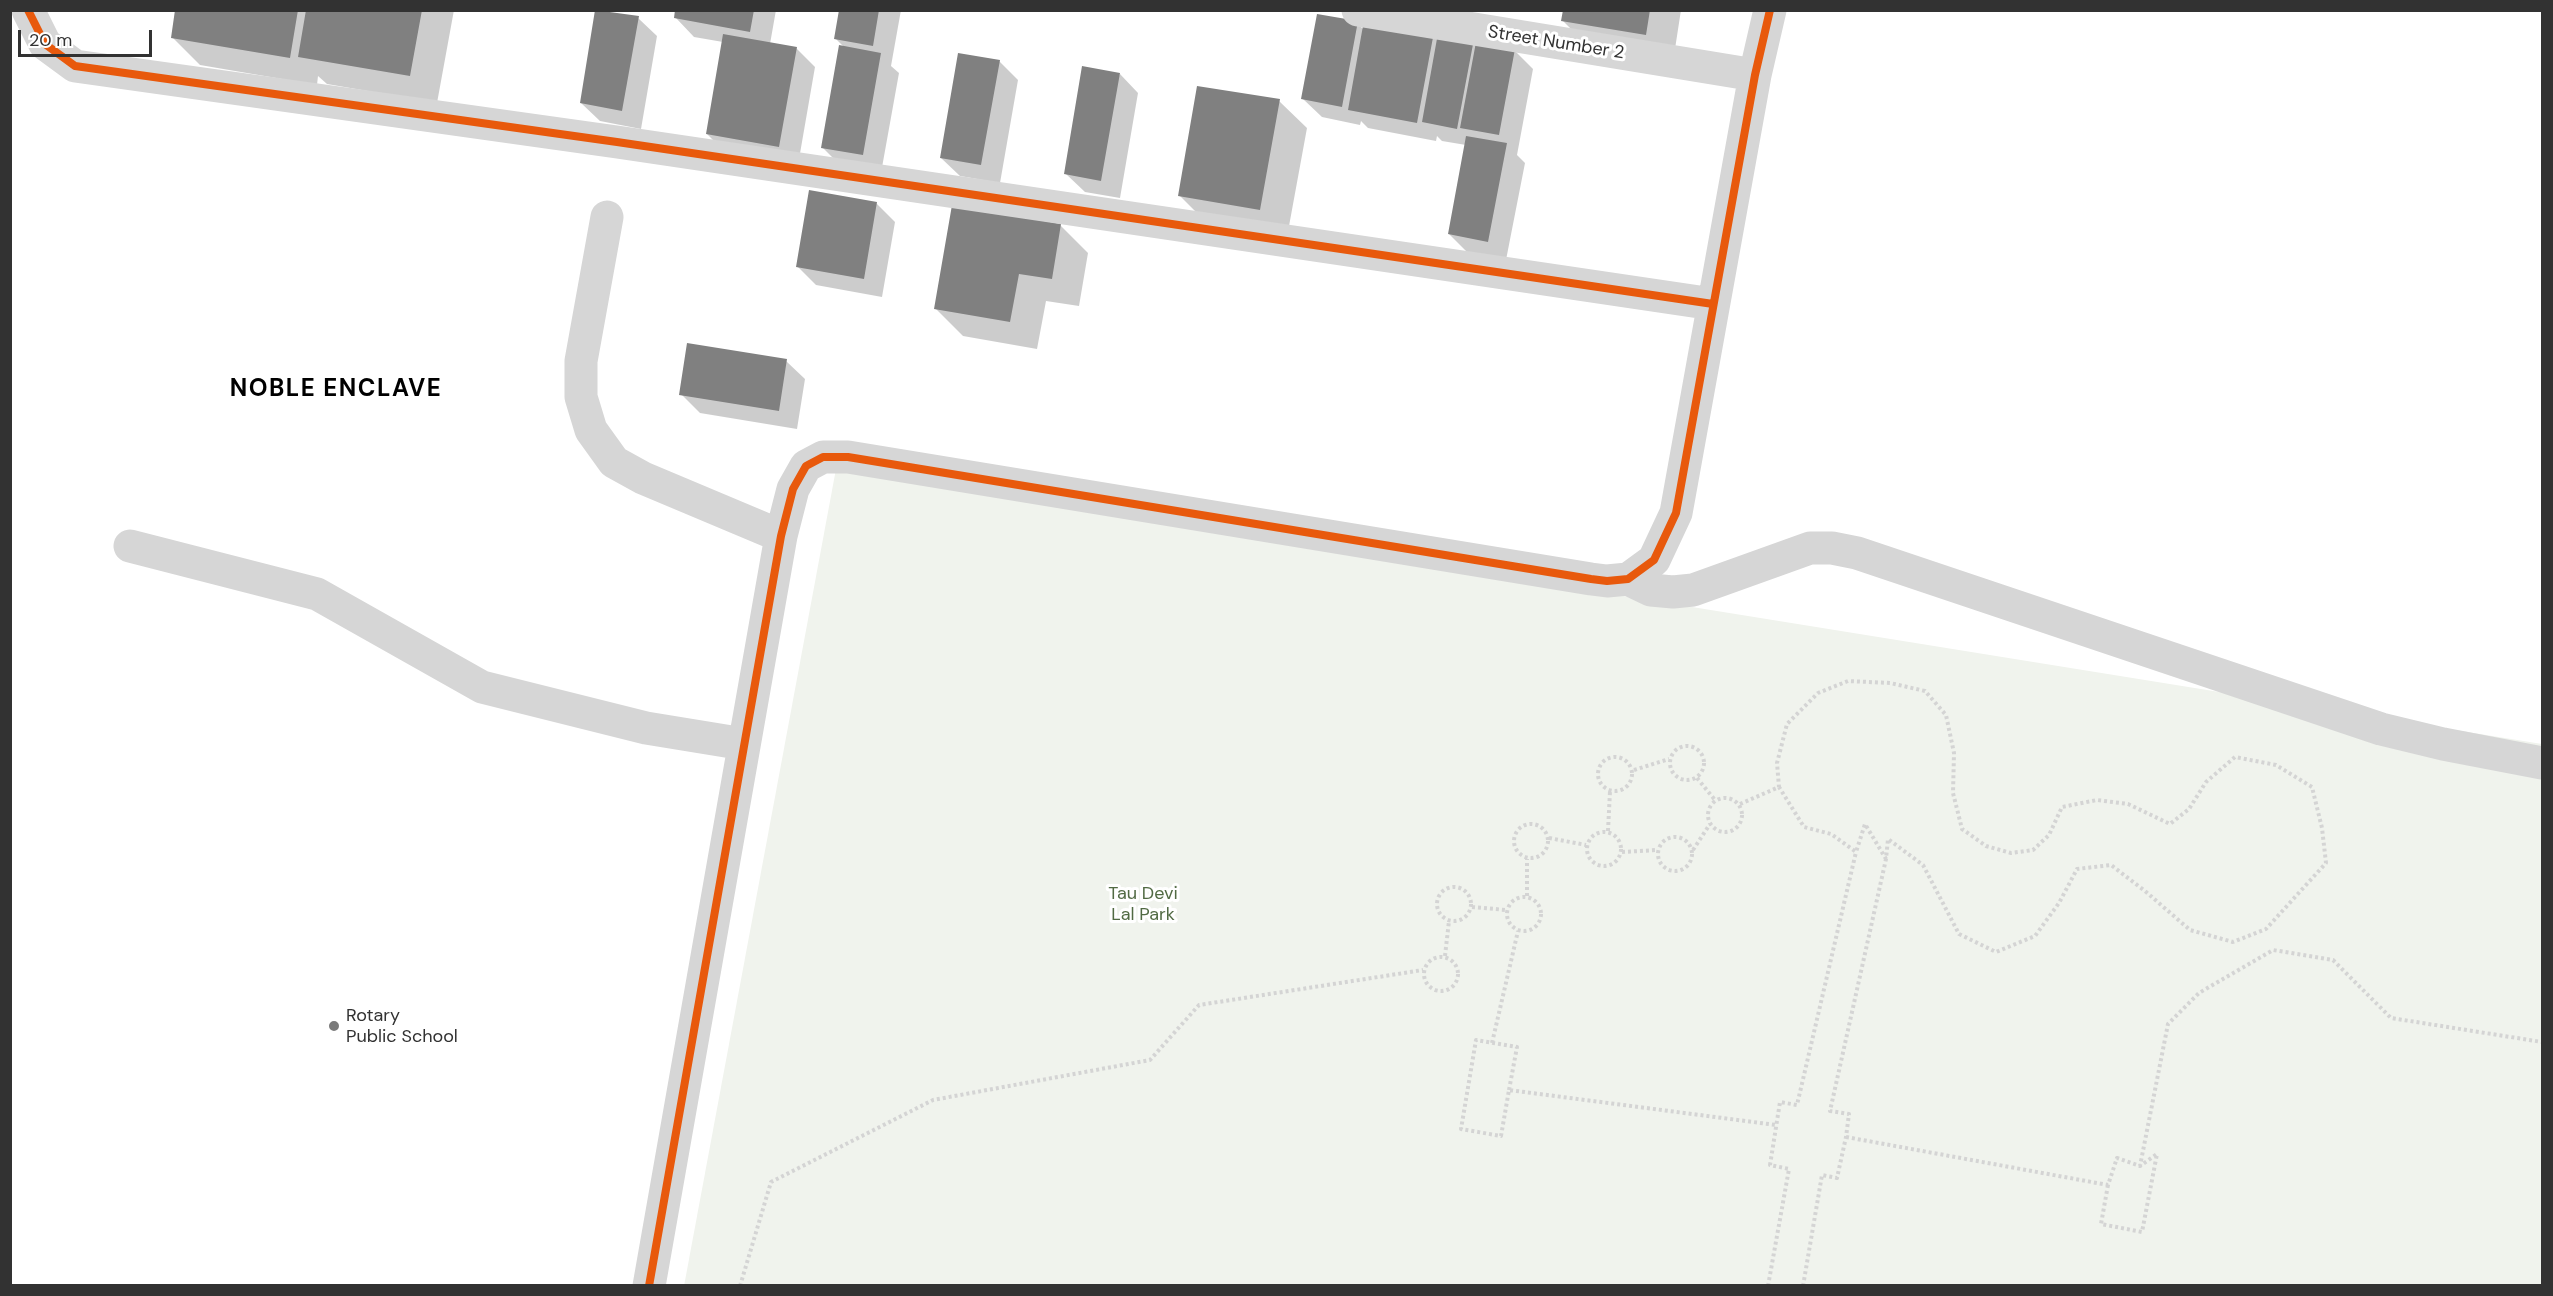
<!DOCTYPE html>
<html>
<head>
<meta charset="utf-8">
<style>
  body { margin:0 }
  #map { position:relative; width:2553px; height:1296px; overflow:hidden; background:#fff; font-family:"DM Sans",sans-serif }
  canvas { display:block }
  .frame { position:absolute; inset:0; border:12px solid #323232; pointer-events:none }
  .scale { position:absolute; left:18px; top:30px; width:134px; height:27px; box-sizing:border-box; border:3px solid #323232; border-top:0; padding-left:8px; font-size:18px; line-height:21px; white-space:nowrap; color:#323232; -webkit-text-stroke:4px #fff; paint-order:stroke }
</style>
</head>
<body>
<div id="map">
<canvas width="2553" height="1296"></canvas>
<div class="frame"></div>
<div class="scale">20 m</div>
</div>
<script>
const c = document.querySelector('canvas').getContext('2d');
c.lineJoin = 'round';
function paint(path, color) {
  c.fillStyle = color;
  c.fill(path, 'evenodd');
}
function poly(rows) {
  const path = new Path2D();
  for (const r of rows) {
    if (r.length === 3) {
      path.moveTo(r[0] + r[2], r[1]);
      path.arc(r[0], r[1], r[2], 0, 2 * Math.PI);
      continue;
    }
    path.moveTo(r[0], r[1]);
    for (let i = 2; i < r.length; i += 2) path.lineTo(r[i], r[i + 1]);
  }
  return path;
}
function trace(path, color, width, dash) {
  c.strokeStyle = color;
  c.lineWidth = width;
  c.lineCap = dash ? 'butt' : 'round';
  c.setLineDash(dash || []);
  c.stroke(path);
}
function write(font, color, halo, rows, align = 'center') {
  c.font = font + ' "DM Sans",sans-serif';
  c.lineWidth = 6;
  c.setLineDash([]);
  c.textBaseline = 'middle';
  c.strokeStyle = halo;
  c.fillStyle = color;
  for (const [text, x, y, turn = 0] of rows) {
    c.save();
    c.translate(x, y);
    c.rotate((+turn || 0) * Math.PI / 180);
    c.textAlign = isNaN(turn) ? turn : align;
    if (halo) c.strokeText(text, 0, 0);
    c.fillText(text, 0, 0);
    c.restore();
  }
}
const green = poly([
  [836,469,2542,744,2542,1285,684,1286]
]);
const shadow = poly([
  [177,10,454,10,437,103,327,84,318,76,317,85,200,65,172,37],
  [677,10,776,10,770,44,796,48,815,67,798,165,726,153,707,134,723,42,694,37,676,18],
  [841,10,901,10,891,66,899,73,881,173,841,166,822,147,845,48,836,39],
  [1565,10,1681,10,1673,62,1590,48,1563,21],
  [638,18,657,36,641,129,600,121,581,103],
  [1366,21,1514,50,1533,69,1517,155,1525,163,1506,260,1468,253,1449,234,1466,145,1442,141,1437,136,1436,141,1368,128,1361,121,1360,125,1322,117,1303,99,1357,23,1364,30],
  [999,61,1018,80,1000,183,960,176,941,158],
  [1120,74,1138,93,1120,198,1085,192,1066,174],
  [1279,101,1307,128,1287,237,1207,223,1180,196],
  [876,203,895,222,882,297,816,285,797,266],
  [1060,225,1088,253,1079,306,1046,301,1037,349,963,336,935,308],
  [786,361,805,379,797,429,700,413,681,394]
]);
const building = poly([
  [175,10,298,10,290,58,171,38],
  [306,10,422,10,410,76,298,57],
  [595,10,639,16,622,111,580,103],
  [675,10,754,10,750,32,674,18],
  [839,10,879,10,873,46,834,39],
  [1563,10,1650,10,1646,35,1561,21],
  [1317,14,1358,21,1342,107,1301,99],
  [1364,20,1434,32,1417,123,1348,110],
  [1438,33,1474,39,1457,129,1422,122],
  [723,34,797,47,779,147,706,134],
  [1476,42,1515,49,1499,135,1460,128],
  [839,45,881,53,863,155,821,148],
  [958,53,1000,60,981,165,940,158],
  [1082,66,1120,73,1101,181,1064,174],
  [1197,86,1280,99,1260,210,1178,196],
  [1466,136,1507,143,1488,242,1448,234],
  [809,190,877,202,864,279,796,267],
  [952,205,1061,224,1052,279,1019,274,1010,322,934,309],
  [687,343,787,359,779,411,679,395]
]);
const path = poly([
  [1687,763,17],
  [1615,774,17],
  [1634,770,1669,759],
  [1697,778,1715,800],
  [1725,815,17],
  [1740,804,1779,787,1777,763,1787,724,1818,693,1848,681,1890,683,1925,691,1946,715,1954,753,1953,793,1962,829,1986,846,2011,853,2033,850,2049,835,2062,807,2097,800,2128,804,2170,824,2189,809,2206,782,2235,757,2276,765,2312,787,2322,828,2326,863,2266,929,2233,942,2190,930,2145,891,2111,865,2077,869,2059,903,2035,936,1996,952,1959,934,1923,865,1888,839,1886,859,1865,824,1856,852,1831,834,1804,827,1779,787],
  [1531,841,17],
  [1608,831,1610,791],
  [1604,849,17],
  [1675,854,17],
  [1549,838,1586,845],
  [1693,850,1710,824],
  [1622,852,1657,850],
  [1454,904,17],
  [1527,896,1527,859],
  [1524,914,17],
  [1472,907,1506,910],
  [1445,956,1449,921],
  [1441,974,17],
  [1492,1043,1518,931],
  [1509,1090,1517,1047,1476,1040,1461,1129,1501,1136,1509,1090,1776,1125],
  [1846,1137,2108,1185,2117,1158,2140,1166,2168,1024,2199,993,2273,950,2333,960,2391,1018,2542,1042],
  [2108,1185,2101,1224,2142,1232,2157,1154,2140,1166],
  [740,1286,771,1182,933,1100,1150,1060,1199,1005,1423,970],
  [1768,1286,1789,1169,1770,1165,1780,1102,1797,1105,1856,852],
  [1803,1286,1822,1175,1837,1178,1846,1137,1849,1114,1830,1111,1886,859]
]);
const minor = poly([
  [28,10,45,44,75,66,617,142,1713,304],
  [1358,10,1755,75],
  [607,217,581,361,581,397,591,430,614,462,643,478,781,536],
  [130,546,317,594,482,687,646,728,744,744],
  [1628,579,1651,590,1673,592,1693,590,1810,548,1832,548,1857,553,2381,729,2443,744,2542,763],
  [649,1286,781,536,793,489,806,466,823,457,848,457,1591,579,1607,581,1628,579,1654,560,1676,513,1755,75,1770,10]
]);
const cycleway = poly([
  [28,10,45,44,75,66,617,142,1713,304],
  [649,1286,781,536,793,489,806,466,823,457,848,457,1591,579,1607,581,1628,579,1654,560,1676,513,1755,75,1770,10]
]);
const markers = [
  [334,1026,6,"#7a7a7a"]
];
const streetNames = [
  ["Street Number 2",1556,43,9]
];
const parkNames = [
  ["Tau Devi",1143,894],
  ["Lal Park",1143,915]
];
const poiNames = [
  ["Rotary",346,1016],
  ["Public School",346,1037]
];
const districtNames = [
  ["NOBLE ENCLAVE",336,390]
];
paint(green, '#f0f3ed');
paint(shadow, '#0003');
paint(building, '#808080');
trace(path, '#d4d4d4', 4, [3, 3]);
trace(minor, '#d6d6d6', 33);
trace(cycleway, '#e8590c', 8);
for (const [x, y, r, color] of markers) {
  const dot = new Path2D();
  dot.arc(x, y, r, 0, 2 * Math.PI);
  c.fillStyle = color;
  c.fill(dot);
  trace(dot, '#fff', 2);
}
write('18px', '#323232', '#fff', streetNames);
write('18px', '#516a43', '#fff', parkNames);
write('18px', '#323232', '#fff', poiNames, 'left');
c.letterSpacing = '1.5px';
write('bold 24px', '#000', '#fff', districtNames);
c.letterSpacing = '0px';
</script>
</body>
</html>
